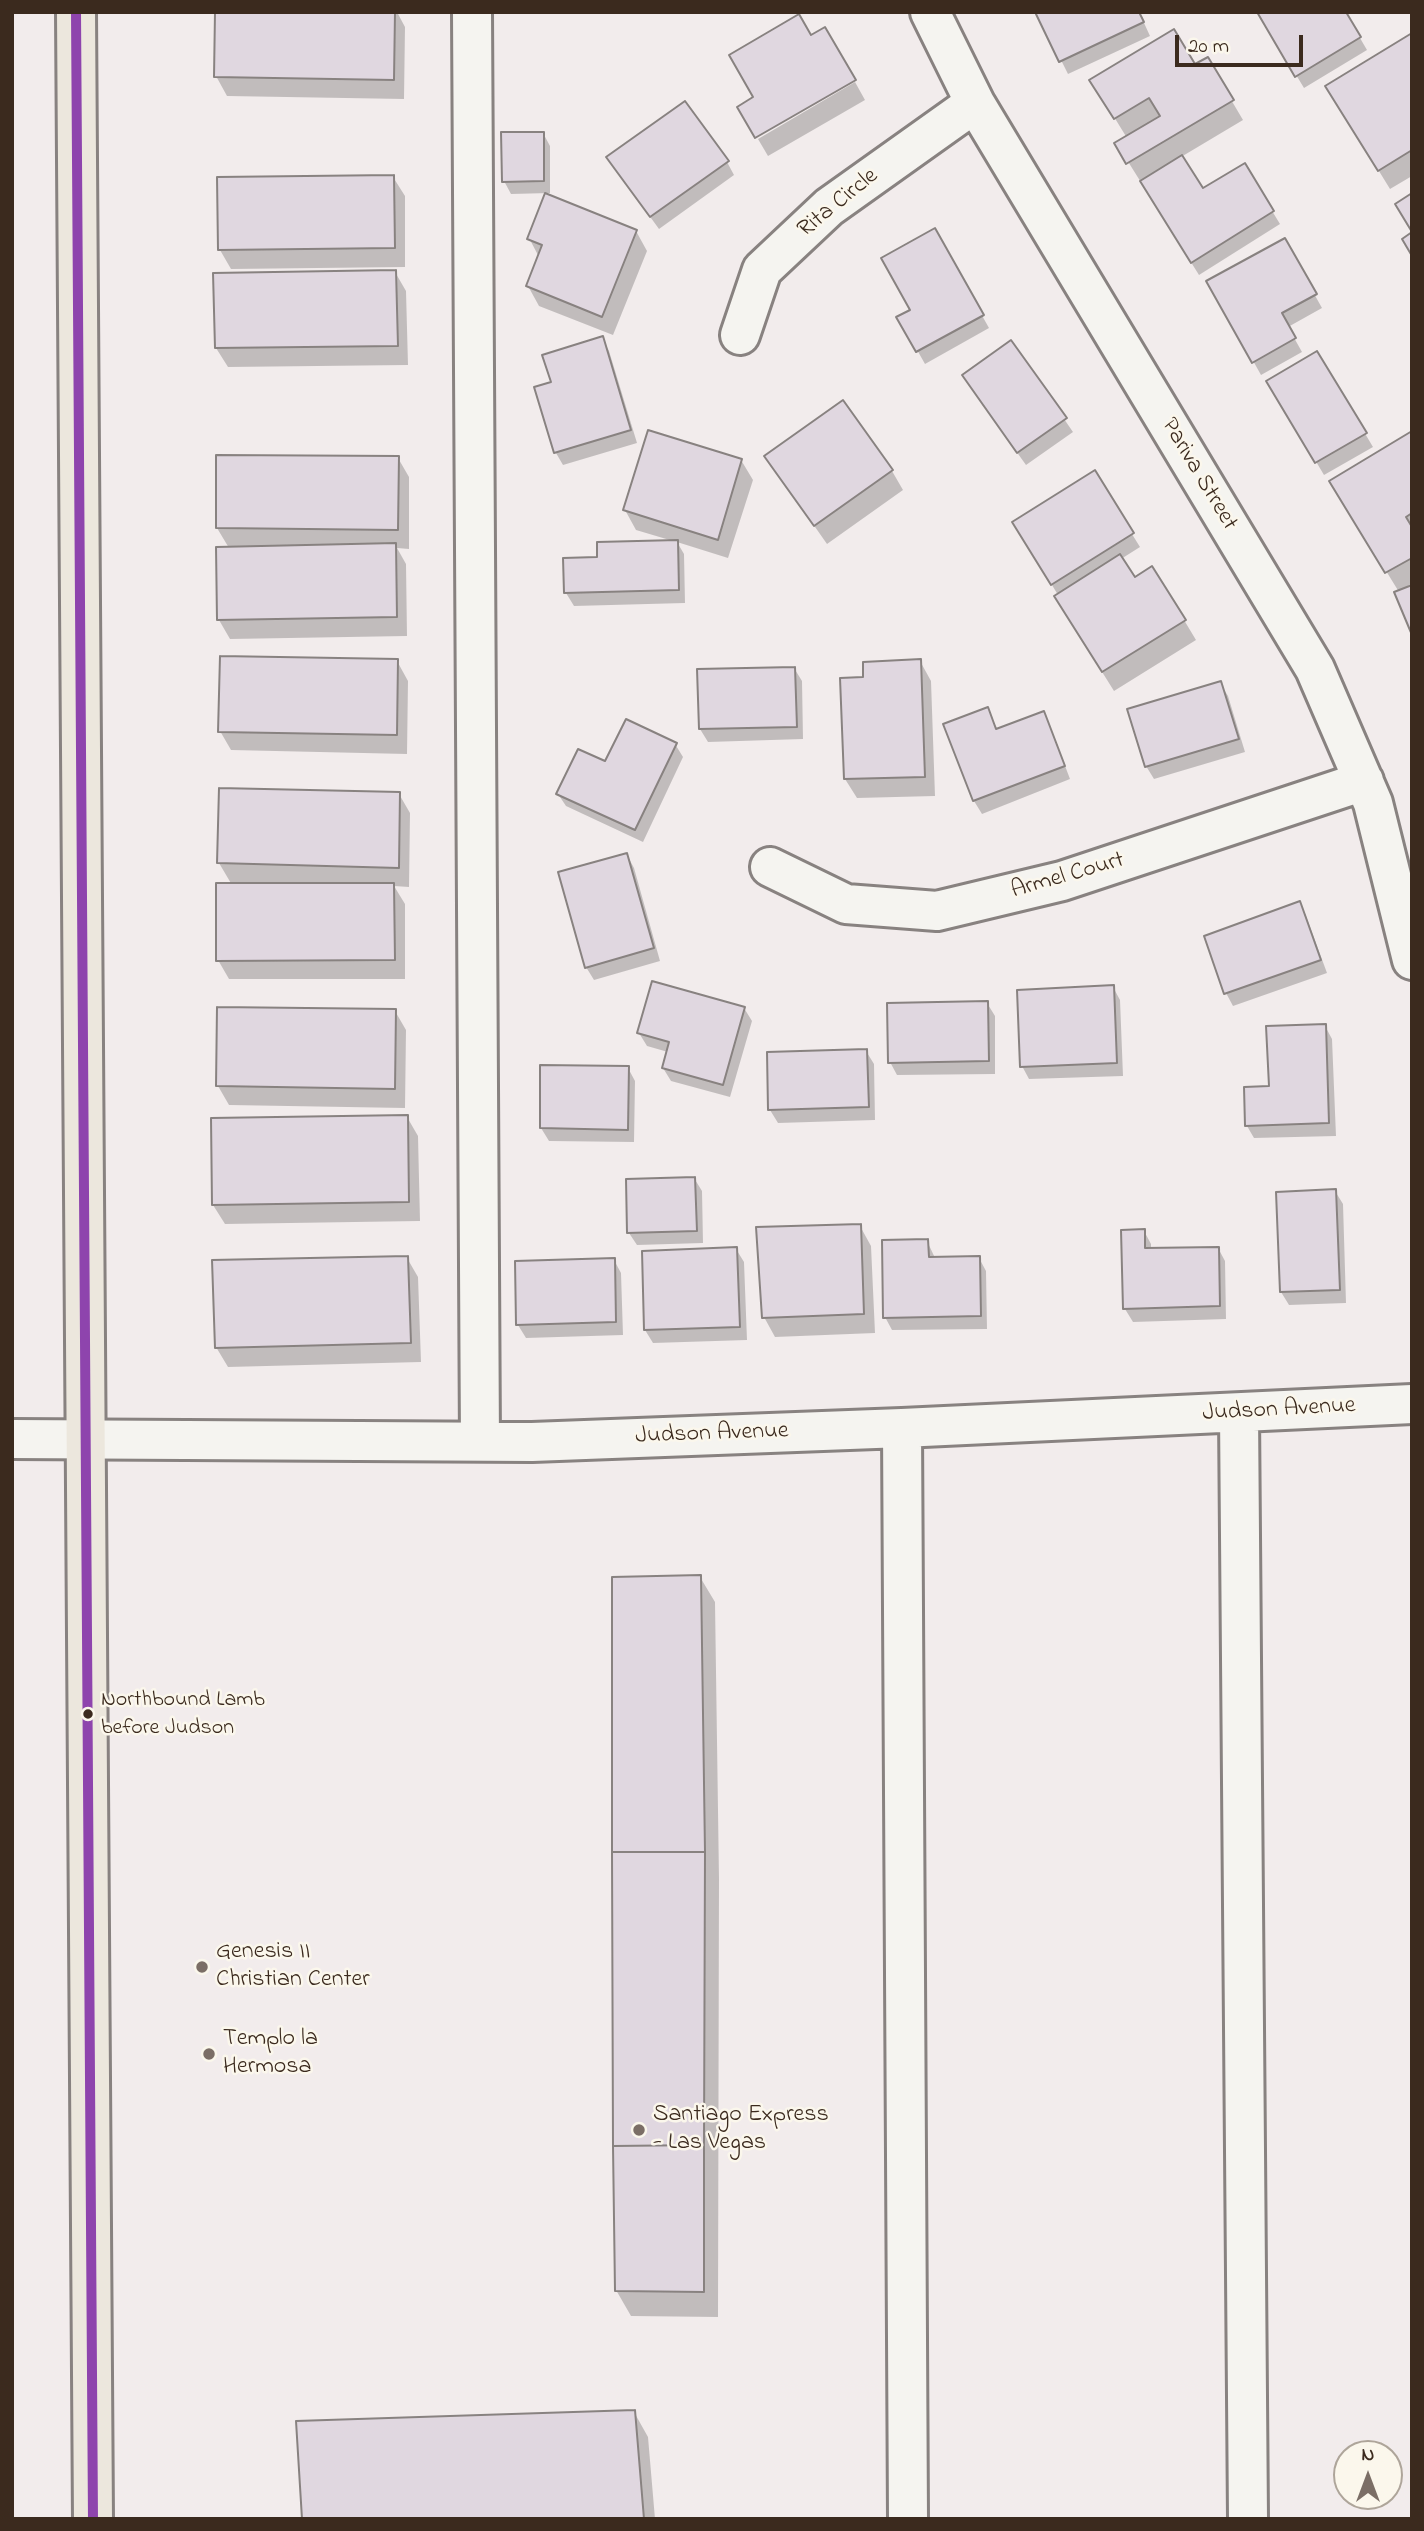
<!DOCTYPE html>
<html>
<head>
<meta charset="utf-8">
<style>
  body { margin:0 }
  #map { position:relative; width:1424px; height:2531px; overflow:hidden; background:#f2ecec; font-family:"Indie Flower",sans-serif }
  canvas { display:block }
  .frame { position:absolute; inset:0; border:14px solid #3b2a1e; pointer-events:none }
  .north { position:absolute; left:1333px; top:2440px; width:70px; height:70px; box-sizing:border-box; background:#fbf7ec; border:2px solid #aea59a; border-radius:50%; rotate:0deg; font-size:19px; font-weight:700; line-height:28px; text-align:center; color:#3b2a1e }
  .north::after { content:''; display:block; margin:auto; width:24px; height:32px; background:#7b6e66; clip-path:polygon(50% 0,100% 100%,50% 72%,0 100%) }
  .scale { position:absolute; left:1175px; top:35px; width:128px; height:32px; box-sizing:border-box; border:4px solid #3b2a1e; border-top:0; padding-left:9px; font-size:21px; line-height:24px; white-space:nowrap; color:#3b2a1e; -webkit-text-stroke:5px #fbf7ec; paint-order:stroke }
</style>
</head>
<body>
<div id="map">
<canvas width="1424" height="2531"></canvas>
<div class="frame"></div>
<div class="north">N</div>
<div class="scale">20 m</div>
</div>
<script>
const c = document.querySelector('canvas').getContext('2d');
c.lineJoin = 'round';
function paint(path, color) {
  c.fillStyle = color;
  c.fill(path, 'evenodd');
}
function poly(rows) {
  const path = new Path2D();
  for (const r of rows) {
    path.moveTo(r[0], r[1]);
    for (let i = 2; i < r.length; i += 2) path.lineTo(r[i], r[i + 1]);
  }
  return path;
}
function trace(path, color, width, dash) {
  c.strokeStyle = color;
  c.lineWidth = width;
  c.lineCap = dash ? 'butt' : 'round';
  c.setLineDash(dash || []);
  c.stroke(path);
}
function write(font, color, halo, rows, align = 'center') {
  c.font = font + ' "Indie Flower",sans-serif';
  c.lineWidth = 5;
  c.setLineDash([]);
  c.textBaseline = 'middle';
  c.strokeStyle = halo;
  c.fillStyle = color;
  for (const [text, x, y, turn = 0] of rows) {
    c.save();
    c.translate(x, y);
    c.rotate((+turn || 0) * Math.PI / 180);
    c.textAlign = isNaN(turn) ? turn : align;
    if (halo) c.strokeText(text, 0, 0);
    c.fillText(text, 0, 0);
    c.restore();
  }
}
const shadow = poly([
  [217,12,397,12,405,27,404,99,227,96,216,76],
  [1037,12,1139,12,1150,36,1068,74],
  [1258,12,1360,38,1367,50,1304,88],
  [1412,35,1412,176,1390,189,1339,106],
  [1207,59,1243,120,1181,157,1203,190,1244,165,1280,224,1199,275,1117,144,1127,138,1103,99,1195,66],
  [855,82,865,100,768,156,758,139],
  [543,133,550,146,550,193,511,194,504,181],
  [727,162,734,175,659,229,616,170],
  [393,177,405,196,405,267,231,269,220,250],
  [934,230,989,328,925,364,899,318,912,311],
  [636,231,647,251,613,335,539,306,528,286,539,257,529,238],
  [1284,240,1322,308,1288,327,1302,352,1261,375,1209,282],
  [395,272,406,291,408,365,228,367,216,348],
  [602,338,609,351,637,443,563,465,556,453,536,388,553,383],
  [1011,342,1073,432,1026,465,971,388],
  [1317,353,1373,447,1324,475,1268,381],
  [1412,433,1412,583,1399,592,1343,501],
  [766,457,892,471,903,490,827,544],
  [398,458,409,477,409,549,397,548,406,564,407,636,230,639,219,620,229,548,217,528],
  [741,460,753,480,728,558,677,542,684,554,685,603,574,606,566,593,598,558,673,541,636,530,625,510],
  [1094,473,1140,547,1121,559,1135,580,1184,620,1196,640,1114,691,1067,616,1058,595,1022,535],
  [397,661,408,681,407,754,231,750,220,731],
  [920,661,931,681,935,796,857,798,845,779,865,679],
  [794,668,802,681,803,739,708,742,700,729],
  [1220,683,1228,696,1245,752,1154,779,1146,766],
  [987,709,998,730,1043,713,1050,726,1070,779,982,814,974,801,945,725],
  [675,744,683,757,643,842,566,806,558,794],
  [399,794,410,813,409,887,394,886,405,904,405,979,229,979,218,960,232,885,219,863],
  [627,855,634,868,660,961,594,980,586,967],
  [1299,903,1306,916,1327,973,1233,1006,1226,993],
  [1113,987,1120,1000,1123,1076,1029,1079,1022,1066],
  [987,1003,995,1016,995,1074,897,1075,890,1062],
  [744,1008,752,1021,730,1097,671,1081,663,1068,668,1052,647,1046,639,1033],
  [395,1011,406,1030,405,1108,229,1105,218,1086],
  [1325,1026,1332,1039,1336,1136,1254,1138,1247,1126,1270,1088],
  [866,1051,874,1064,875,1120,778,1123,770,1110],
  [628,1068,635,1081,634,1142,549,1141,541,1128],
  [407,1117,418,1136,420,1221,225,1224,213,1205],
  [694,1178,702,1191,703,1243,637,1245,629,1233],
  [1335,1191,1343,1204,1346,1303,1289,1305,1281,1292],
  [860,1226,871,1246,875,1333,775,1337,764,1317],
  [1144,1231,1151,1244,1151,1250,1218,1248,1225,1261,1226,1319,1133,1322,1125,1309],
  [927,1241,935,1258,979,1258,986,1271,987,1329,892,1330,885,1317],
  [736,1249,744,1262,747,1340,653,1343,645,1330],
  [407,1258,418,1277,421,1362,228,1367,216,1347],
  [614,1260,621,1273,623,1335,526,1338,518,1325],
  [700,1577,715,1602,719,1879,718,2317,631,2316,616,2290],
  [634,2412,648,2437,655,2519,304,2519]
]);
const building = poly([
  [215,12,395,12,394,80,214,77,215,12],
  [1035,12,1139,12,1144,22,1059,62,1035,12],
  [1257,12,1346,12,1361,37,1295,77,1257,12],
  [799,14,811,35,825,27,856,80,755,138,737,107,753,97,729,55,799,14],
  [1174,29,1195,64,1208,57,1234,100,1126,164,1114,143,1160,116,1149,98,1114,119,1089,80,1174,29],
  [1412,33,1412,150,1378,171,1325,86,1412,33],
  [685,101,729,161,650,217,606,157,685,101],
  [501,132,544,132,544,181,502,182,501,132],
  [1182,155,1203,188,1245,163,1274,211,1191,263,1140,181,1182,155],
  [394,175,395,248,218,250,217,177,394,175],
  [545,193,637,230,602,317,526,286,542,245,527,239,545,193],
  [1412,193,1412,232,1395,204,1412,193],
  [935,228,984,315,916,352,896,317,910,310,881,258,935,228],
  [1412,232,1412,256,1402,239,1412,232],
  [1285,238,1317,294,1282,313,1296,338,1252,363,1206,281,1285,238],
  [396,270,398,346,215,348,213,273,396,270],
  [603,336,631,430,554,453,534,387,551,382,542,355,603,336],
  [1011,340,1067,418,1017,453,962,375,1011,340],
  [1317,351,1367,433,1315,463,1266,381,1317,351],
  [843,400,893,470,814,526,764,456,843,400],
  [648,430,742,459,718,540,623,510,648,430],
  [1412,431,1412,513,1406,517,1412,527,1412,558,1385,573,1329,481,1412,431],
  [216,455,399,456,398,530,216,528,216,455],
  [1095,470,1134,533,1051,585,1012,522,1095,470],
  [678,540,679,590,564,593,563,558,597,557,597,542,678,540],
  [396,543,397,617,217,620,216,547,396,543],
  [1120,554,1135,577,1152,566,1186,620,1102,672,1054,596,1120,554],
  [1412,585,1412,635,1394,592,1412,585],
  [220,656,398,659,397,735,218,732,220,656],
  [921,659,925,777,844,779,840,678,863,677,863,662,921,659],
  [795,667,797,727,699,729,697,669,795,667],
  [1221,681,1239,739,1145,767,1127,709,1221,681],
  [988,707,996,729,1044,711,1065,766,973,801,943,724,988,707],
  [626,719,677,743,635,830,556,794,578,749,605,761,626,719],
  [219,788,400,792,399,868,217,863,219,788],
  [627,853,654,948,585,968,558,872,627,853],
  [216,883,394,883,395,960,216,961,216,883],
  [1300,901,1321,960,1224,994,1204,936,1300,901],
  [652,981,745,1007,723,1085,662,1068,669,1042,637,1033,652,981],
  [1114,985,1117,1063,1020,1067,1017,990,1114,985],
  [988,1001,989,1061,888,1063,887,1003,988,1001],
  [217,1007,396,1009,395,1089,216,1086,217,1007],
  [1326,1024,1329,1123,1245,1126,1244,1087,1269,1086,1266,1026,1326,1024],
  [867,1049,869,1107,768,1110,767,1052,867,1049],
  [540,1065,629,1066,628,1130,540,1128,540,1065],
  [408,1115,409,1202,212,1205,211,1118,408,1115],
  [695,1177,697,1231,627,1233,626,1179,695,1177],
  [1336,1189,1340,1290,1280,1292,1276,1192,1336,1189],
  [861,1224,864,1314,762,1318,756,1227,861,1224],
  [1145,1229,1145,1248,1219,1247,1220,1306,1123,1309,1121,1230,1145,1229],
  [928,1239,929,1257,980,1256,981,1316,883,1318,882,1240,928,1239],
  [737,1247,740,1327,644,1330,642,1251,737,1247],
  [408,1256,411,1343,215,1348,212,1260,408,1256],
  [615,1258,616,1322,516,1325,515,1261,615,1258],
  [701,1575,705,1852,612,1852,612,1577,701,1575],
  [612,1852,705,1852,704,2145,613,2146,612,1852],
  [704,2145,704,2292,615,2291,613,2146,704,2145],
  [635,2410,644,2519,302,2519,296,2421,635,2410]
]);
const minor = poly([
  [472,12,480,1441],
  [930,12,975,103,1315,669,1373,803,1412,960],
  [740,335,762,270,829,207,975,103],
  [770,867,846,904,937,911,1062,881,1364,781],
  [1239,1413,1248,2519],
  [902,1428,908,2519],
  [12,1439,532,1442,902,1428,1412,1404]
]);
const major = poly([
  [76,12,93,2519]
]);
const bus1 = poly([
  [76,12,93,2519]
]);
const markers = [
  [88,1714,6,"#3b2a1e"],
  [202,1967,7,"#7b6e66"],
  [209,2054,7,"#7b6e66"],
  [639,2130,7,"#7b6e66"]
];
const busNames = [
  ["Northbound Lamb",101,1701],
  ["before Judson",101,1729]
];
const streetNames = [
  ["Rita Circle",839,204,-39],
  ["Pariva Street",1198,475,59],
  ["Armel Court",1068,877,-16],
  ["Judson Avenue",1279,1411,-3],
  ["Judson Avenue",712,1435,-2]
];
const poiNames = [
  ["Genesis II",216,1953],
  ["Christian Center",216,1981],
  ["Templo la",223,2040],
  ["Hermosa",223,2068],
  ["Santiago Express",653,2116],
  ["- Las Vegas",653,2144]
];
paint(shadow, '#0003');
paint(building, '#e0d7e0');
trace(building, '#888280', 2);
trace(minor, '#888280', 44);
trace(major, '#888280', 44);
trace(minor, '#f5f4f0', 38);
trace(major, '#ece7dd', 38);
trace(bus1, '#8e44ad', 10);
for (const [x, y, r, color] of markers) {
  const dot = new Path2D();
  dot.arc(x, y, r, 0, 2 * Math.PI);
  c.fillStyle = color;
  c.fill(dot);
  trace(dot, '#fbf7ec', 2.5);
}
write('22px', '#3b2a1e', '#fbf7ec', busNames, 'left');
write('24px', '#3b2a1e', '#fbf7ec', streetNames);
write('24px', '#3b2a1e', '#fbf7ec', poiNames, 'left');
</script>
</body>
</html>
